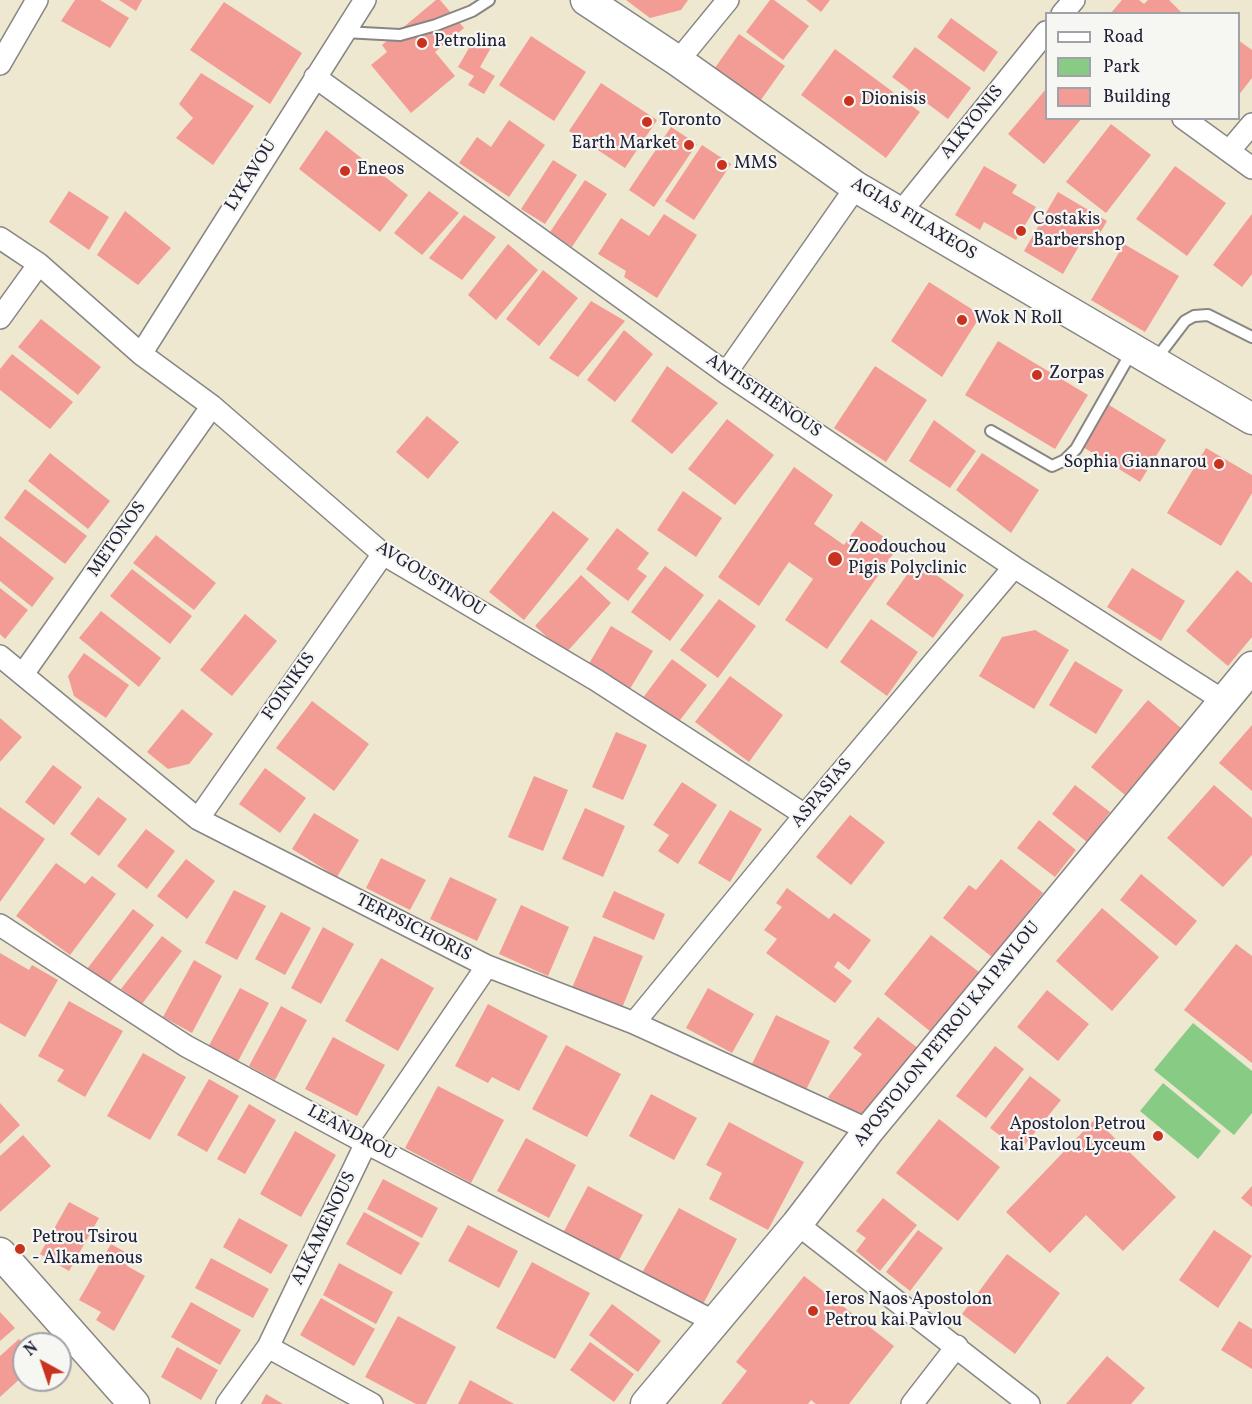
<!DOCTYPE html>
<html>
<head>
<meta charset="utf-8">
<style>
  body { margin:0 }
  #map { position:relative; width:1252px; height:1404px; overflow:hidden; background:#ede8cf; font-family:Vollkorn,serif }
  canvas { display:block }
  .legend { position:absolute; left:1045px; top:12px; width:195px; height:108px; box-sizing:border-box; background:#f6f6f2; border:2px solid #a1a1a9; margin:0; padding:8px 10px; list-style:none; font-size:18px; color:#22223b }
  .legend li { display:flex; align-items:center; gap:12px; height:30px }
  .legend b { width:30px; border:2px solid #a1a1a9 }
  .north { position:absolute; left:12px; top:1332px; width:60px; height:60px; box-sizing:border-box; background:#f6f6f2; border:2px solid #a1a1a9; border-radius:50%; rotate:320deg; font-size:16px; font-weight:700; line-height:24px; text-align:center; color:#22223b }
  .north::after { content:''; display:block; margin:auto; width:21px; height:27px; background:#c8321e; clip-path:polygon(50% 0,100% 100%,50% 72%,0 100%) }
</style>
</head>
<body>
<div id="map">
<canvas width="1252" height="1404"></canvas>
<ul class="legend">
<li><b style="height:8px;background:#fff"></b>Road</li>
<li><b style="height:16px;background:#88cb84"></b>Park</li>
<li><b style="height:16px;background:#f39c95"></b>Building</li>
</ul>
<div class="north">N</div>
</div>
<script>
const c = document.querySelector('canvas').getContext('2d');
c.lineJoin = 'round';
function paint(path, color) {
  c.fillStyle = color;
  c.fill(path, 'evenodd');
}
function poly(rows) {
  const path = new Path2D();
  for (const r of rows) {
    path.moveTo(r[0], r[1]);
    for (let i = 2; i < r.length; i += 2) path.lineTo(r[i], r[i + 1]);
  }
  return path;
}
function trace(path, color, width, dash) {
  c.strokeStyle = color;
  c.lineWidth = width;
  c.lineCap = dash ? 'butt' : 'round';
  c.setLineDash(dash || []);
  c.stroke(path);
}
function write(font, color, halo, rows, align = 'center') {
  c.font = font + ' Vollkorn,serif';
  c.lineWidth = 4.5;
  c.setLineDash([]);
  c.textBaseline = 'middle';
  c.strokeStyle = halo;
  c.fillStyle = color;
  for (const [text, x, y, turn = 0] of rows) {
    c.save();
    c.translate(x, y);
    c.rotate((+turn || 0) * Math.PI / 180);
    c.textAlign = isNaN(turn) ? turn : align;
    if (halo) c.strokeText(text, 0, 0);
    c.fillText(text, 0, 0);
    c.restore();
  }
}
const green = poly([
  [1193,1023,1252,1071,1252,1113,1234,1135,1154,1070],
  [1163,1083,1221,1131,1198,1159,1140,1111]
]);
const building = poly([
  [75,0,100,0,129,18,110,48,61,21],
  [119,0,142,0,136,11],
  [436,0,440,0,464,28,435,52,455,76,411,113,371,65,387,52,382,45],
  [626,0,688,0,681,10,650,18],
  [770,0,774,0,809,26,783,60,746,32],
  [806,0,830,0,821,12],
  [1122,0,1139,0,1144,4,1148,0,1169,0,1183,14,1110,14],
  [224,2,302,53,270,104,190,50],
  [951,18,998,52,984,72,937,37],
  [739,34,785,66,758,104,712,72],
  [476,36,492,46,480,67,495,76,484,94,468,85,474,76,458,67],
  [531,36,586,72,554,121,499,85],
  [1238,40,1252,50,1252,78,1238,96],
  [915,47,971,88,948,119,892,77],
  [835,49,920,112,886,158,801,95],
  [201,73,254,106,213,165,176,138,193,118,179,104],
  [601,83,657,120,625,168,569,131],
  [1046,89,1046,118,1082,118,1044,164,1008,134],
  [509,120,545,145,509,197,459,163,477,137,491,147],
  [1111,124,1151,155,1106,213,1066,182],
  [671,127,697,144,654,207,629,190],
  [326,130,408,195,380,232,299,169],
  [702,145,731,164,694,220,665,201],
  [553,160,577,175,545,224,521,209],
  [984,166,1017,185,1012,193,1036,207,1016,240,984,222,980,230,955,215],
  [1175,166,1226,203,1187,256,1136,219],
  [585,180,607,194,572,247,550,232],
  [69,191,109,217,89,250,49,222],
  [429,191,459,213,422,255,394,233],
  [1058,192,1107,221,1093,245,1083,239,1063,274,1024,251],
  [125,211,171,248,138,285,97,255],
  [664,214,697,235,657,298,624,277,626,271,598,254,621,218,649,236],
  [1252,214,1252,274,1242,287,1213,265],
  [464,215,496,237,462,280,429,258],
  [508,244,538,270,496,320,468,295],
  [1124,244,1179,276,1145,332,1091,300],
  [543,270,578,298,539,346,506,319],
  [929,282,981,315,942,377,891,341],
  [591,301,625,321,578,377,549,358],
  [41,319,101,367,78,395,18,347],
  [624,330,653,354,615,402,587,380],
  [998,341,1088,395,1055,449,965,395],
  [12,354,73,402,50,429,0,390,0,369],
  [667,366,718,403,672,454,631,421],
  [875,366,927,400,886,462,834,428],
  [1109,405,1166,440,1140,482,1083,447],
  [427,416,459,442,428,479,396,452],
  [727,419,774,455,735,505,688,469],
  [934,420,976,451,950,488,909,461],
  [1206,448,1252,475,1252,493,1221,546,1167,513],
  [50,453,110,501,88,529,28,481],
  [982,453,1039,490,1011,533,956,490],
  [794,467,833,495,814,524,844,545,861,521,898,547,827,649,785,620,813,579,789,562,759,606,718,577],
  [25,489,87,536,65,564,4,518],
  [683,491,722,518,696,557,657,530],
  [553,511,589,539,524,620,489,592],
  [617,528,649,553,637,569,647,576,628,601,586,569],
  [156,535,216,583,194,610,133,563],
  [0,536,54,578,32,607,0,581],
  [917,561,964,595,933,638,886,604],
  [665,566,704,595,670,641,631,612],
  [1132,568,1185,601,1161,641,1107,607],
  [132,569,192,616,170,644,110,596],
  [1237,570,1252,583,1252,637,1228,666,1186,631],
  [581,575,611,603,565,654,535,626],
  [0,588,28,610,5,639,0,634],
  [719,599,756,626,718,678,680,650],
  [101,611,161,658,139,687,79,638],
  [245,614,277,641,232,696,200,670],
  [871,619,918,652,887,696,840,662],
  [611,626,653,651,628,692,587,667],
  [1035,630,1069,650,1034,709,979,676,1002,637],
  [84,653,129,685,106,718,74,696,68,676],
  [672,659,707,685,677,724,642,699],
  [1075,661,1123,690,1096,734,1049,705],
  [730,676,783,715,749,762,695,722],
  [1148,700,1181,728,1125,795,1091,767],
  [312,701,369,744,334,791,276,748],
  [182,709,213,734,189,764,168,769,147,752],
  [0,718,22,737,0,762],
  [1252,725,1252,791,1219,763],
  [616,732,647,745,623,800,592,787],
  [53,765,82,787,54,825,25,802],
  [265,768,306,798,280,833,239,804],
  [534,776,568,790,543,851,508,837],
  [682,782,717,805,678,864,658,851,669,835,653,825],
  [1075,785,1110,812,1087,842,1052,814],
  [1214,785,1252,818,1252,855,1223,887,1167,838],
  [98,797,127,819,99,856,70,834],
  [0,807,45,839,0,902],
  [585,808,625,826,603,877,562,859],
  [730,810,762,829,730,882,698,863],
  [314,813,359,840,337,877,292,849],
  [850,815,885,842,851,885,816,857],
  [1039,820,1076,850,1055,877,1017,848],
  [146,829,175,851,147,889,117,866],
  [381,858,426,880,410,910,366,888],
  [186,859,215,881,187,919,157,896],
  [1001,859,1043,893,992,957,943,918,969,885,976,890],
  [56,863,85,884,92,876,116,894,70,955,16,916],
  [1141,874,1197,921,1176,946,1120,900],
  [450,877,497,899,477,941,430,919],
  [787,888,829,919,834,913,871,940,849,970,838,961,834,967,852,981,835,1003,766,953,777,939,764,930,782,907,776,903],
  [234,890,266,906,237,960,205,943],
  [614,891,665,914,654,940,602,917],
  [521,905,569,927,548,976,499,954],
  [1102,908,1159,957,1112,1011,1056,961],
  [133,909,154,925,108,985,87,969],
  [281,912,311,928,285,975,255,959],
  [323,927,354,944,321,1004,291,988],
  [931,935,979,972,931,1032,884,994],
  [162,936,182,951,142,1004,121,989],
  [594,936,643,956,622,1008,572,988],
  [1236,944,1252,956,1252,1063,1184,1010],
  [0,953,29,970,32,965,58,980,25,1037,0,1023],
  [381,958,434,988,398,1051,345,1021],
  [194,960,222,976,192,1033,163,1017],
  [240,988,269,1003,235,1067,206,1051],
  [708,988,754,1014,732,1053,686,1028],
  [1047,990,1089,1024,1058,1061,1017,1027],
  [69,1001,123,1031,85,1097,57,1081,64,1070,38,1056],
  [488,1004,548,1036,519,1091,492,1077,488,1083,455,1066],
  [281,1006,307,1020,275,1080,249,1066],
  [776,1015,830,1041,805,1092,751,1066],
  [878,1017,919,1049,859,1121,828,1097,862,1054,853,1048],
  [333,1037,385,1065,357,1116,305,1089],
  [566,1045,621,1074,587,1137,532,1109],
  [995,1046,1024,1069,986,1118,956,1096],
  [143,1053,186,1077,150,1140,107,1116],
  [1030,1076,1061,1100,1020,1151,990,1128],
  [209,1079,239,1096,207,1152,177,1135],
  [438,1086,504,1120,471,1183,405,1148],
  [651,1094,697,1118,674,1160,629,1136],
  [0,1103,20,1125,0,1144],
  [249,1104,276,1120,245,1174,217,1159],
  [939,1119,1000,1167,958,1221,896,1173],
  [1095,1119,1176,1197,1123,1251,1086,1215,1050,1253,1006,1212],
  [729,1122,804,1162,768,1230,709,1199,722,1173,706,1165],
  [295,1131,336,1155,301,1217,260,1194],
  [23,1135,51,1166,0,1212,0,1156],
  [526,1138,576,1165,549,1218,497,1191],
  [383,1179,438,1208,422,1238,367,1209],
  [588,1186,643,1215,618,1262,563,1233],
  [1252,1186,1252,1207,1241,1198],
  [883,1198,917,1225,880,1271,856,1251,866,1238,856,1231],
  [69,1202,99,1218,69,1271,40,1254],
  [679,1208,737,1239,700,1310,639,1278],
  [364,1212,420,1243,401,1275,346,1244],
  [239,1218,288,1245,271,1274,223,1247],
  [468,1225,518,1251,499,1288,448,1261],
  [918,1230,943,1248,910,1291,886,1272],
  [1214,1230,1252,1256,1218,1308,1179,1280],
  [111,1244,132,1256,127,1266,145,1276,114,1331,96,1320,101,1312,79,1300],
  [1007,1254,1060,1293,1015,1354,962,1314],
  [211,1258,269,1289,253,1318,195,1288],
  [532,1262,590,1293,555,1359,496,1328],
  [339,1263,393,1292,376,1324,323,1295],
  [804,1276,894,1346,849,1404,816,1404,811,1400,808,1404,721,1404,747,1371,736,1362],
  [321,1298,375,1329,354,1366,300,1335],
  [191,1302,241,1330,220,1365,171,1337],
  [612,1304,661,1341,638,1372,589,1335],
  [0,1312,15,1328,0,1341],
  [398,1316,456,1347,426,1404,416,1404,365,1377],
  [1239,1321,1252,1329,1252,1369,1221,1350],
  [19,1339,24,1344,24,1375,0,1397,0,1356],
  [590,1342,634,1374,614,1402,570,1370],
  [177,1347,218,1370,201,1400,161,1377],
  [1107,1356,1145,1388,1131,1404,1066,1404],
  [470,1380,514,1404,458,1404],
  [266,1394,283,1404,261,1404]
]);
const lane = poly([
  [344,32,400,35,436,25,472,11,489,0],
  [1156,359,1185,321,1194,316,1208,315,1252,337],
  [991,431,1052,466,1065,460,1076,449,1132,351]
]);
const street = poly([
  [1062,14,1074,0],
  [678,61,728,0],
  [0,64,37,0],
  [315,77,726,373,1014,567,1224,701],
  [1183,118,1252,168],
  [1229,151,1252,124],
  [900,213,1046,32],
  [0,238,39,264,141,354,212,406,383,554,596,680,805,815],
  [0,318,39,264],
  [141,354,365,0],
  [726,373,856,187],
  [0,656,198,819,487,966,634,1023,869,1130],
  [23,674,212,406],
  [198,819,383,554],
  [0,925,186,1046,366,1143,715,1322],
  [634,1023,805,815,1014,567],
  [797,1224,1029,1404],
  [268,1347,372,1404],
  [227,1404,268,1347,366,1143,487,966],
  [912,1404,957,1346]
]);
const secondary = poly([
  [586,0,678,61,856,187,1252,419],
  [0,1253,134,1404],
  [646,1404,797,1224,869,1130,1252,667]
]);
const markers = [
  [422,43,6,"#c8321e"],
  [849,101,6,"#c8321e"],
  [647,122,6,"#c8321e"],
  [689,145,6,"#c8321e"],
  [722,165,6,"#c8321e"],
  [345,171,6,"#c8321e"],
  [1021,231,6,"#c8321e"],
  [962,320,6,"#c8321e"],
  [1037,375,6,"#c8321e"],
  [1219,464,6,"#c8321e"],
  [835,559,8,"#c8321e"],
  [1158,1136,6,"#c8321e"],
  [20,1249,6,"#c8321e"],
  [813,1311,6,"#c8321e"]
];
const poiNames = [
  ["Petrolina",434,43],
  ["Dionisis",861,101],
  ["Toronto",659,122],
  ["Earth Market",677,145,"right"],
  ["MMS",734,165],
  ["Eneos",357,171],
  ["Costakis",1033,221],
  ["Barbershop",1033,242],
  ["Wok N Roll",974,320],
  ["Zorpas",1049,375],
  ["Sophia Giannarou",1207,464,"right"],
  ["Zoodouchou",848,549],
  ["Pigis Polyclinic",848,570],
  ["Apostolon Petrou",1146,1126,"right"],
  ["kai Pavlou Lyceum",1146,1147,"right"],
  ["Petrou Tsirou",32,1239],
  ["- Alkamenous",32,1260],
  ["Ieros Naos Apostolon",825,1301],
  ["Petrou kai Pavlou",825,1322]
];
const streetNames = [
  ["ALKYONIS",973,123,-51],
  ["LYKAVOU",252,176,-58],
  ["AGIAS FILAXEOS",913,220,31],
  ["ANTISTHENOUS",763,397,34],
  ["METONOS",118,540,-55],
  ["AVGOUSTINOU",430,580,32],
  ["FOINIKIS",290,687,-55],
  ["ASPASIAS",823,794,-50],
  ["TERPSICHORIS",413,929,27],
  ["APOSTOLON PETROU KAI PAVLOU",948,1035,-51],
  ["LEANDROU",351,1134,28],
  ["ALKAMENOUS",325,1229,-64]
];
paint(green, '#88cb84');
paint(building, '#f39c95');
trace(lane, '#888585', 14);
trace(street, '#888585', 24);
trace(secondary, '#888585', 33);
trace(lane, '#fff', 10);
trace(street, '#fff', 21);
trace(secondary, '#fff', 30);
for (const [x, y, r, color] of markers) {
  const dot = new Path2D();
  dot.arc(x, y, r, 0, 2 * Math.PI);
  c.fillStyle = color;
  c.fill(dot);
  trace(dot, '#f6f6f2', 2);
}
write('18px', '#22223b', '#f6f6f2', poiNames, 'left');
write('18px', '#22223b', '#f6f6f2', streetNames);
</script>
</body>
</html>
